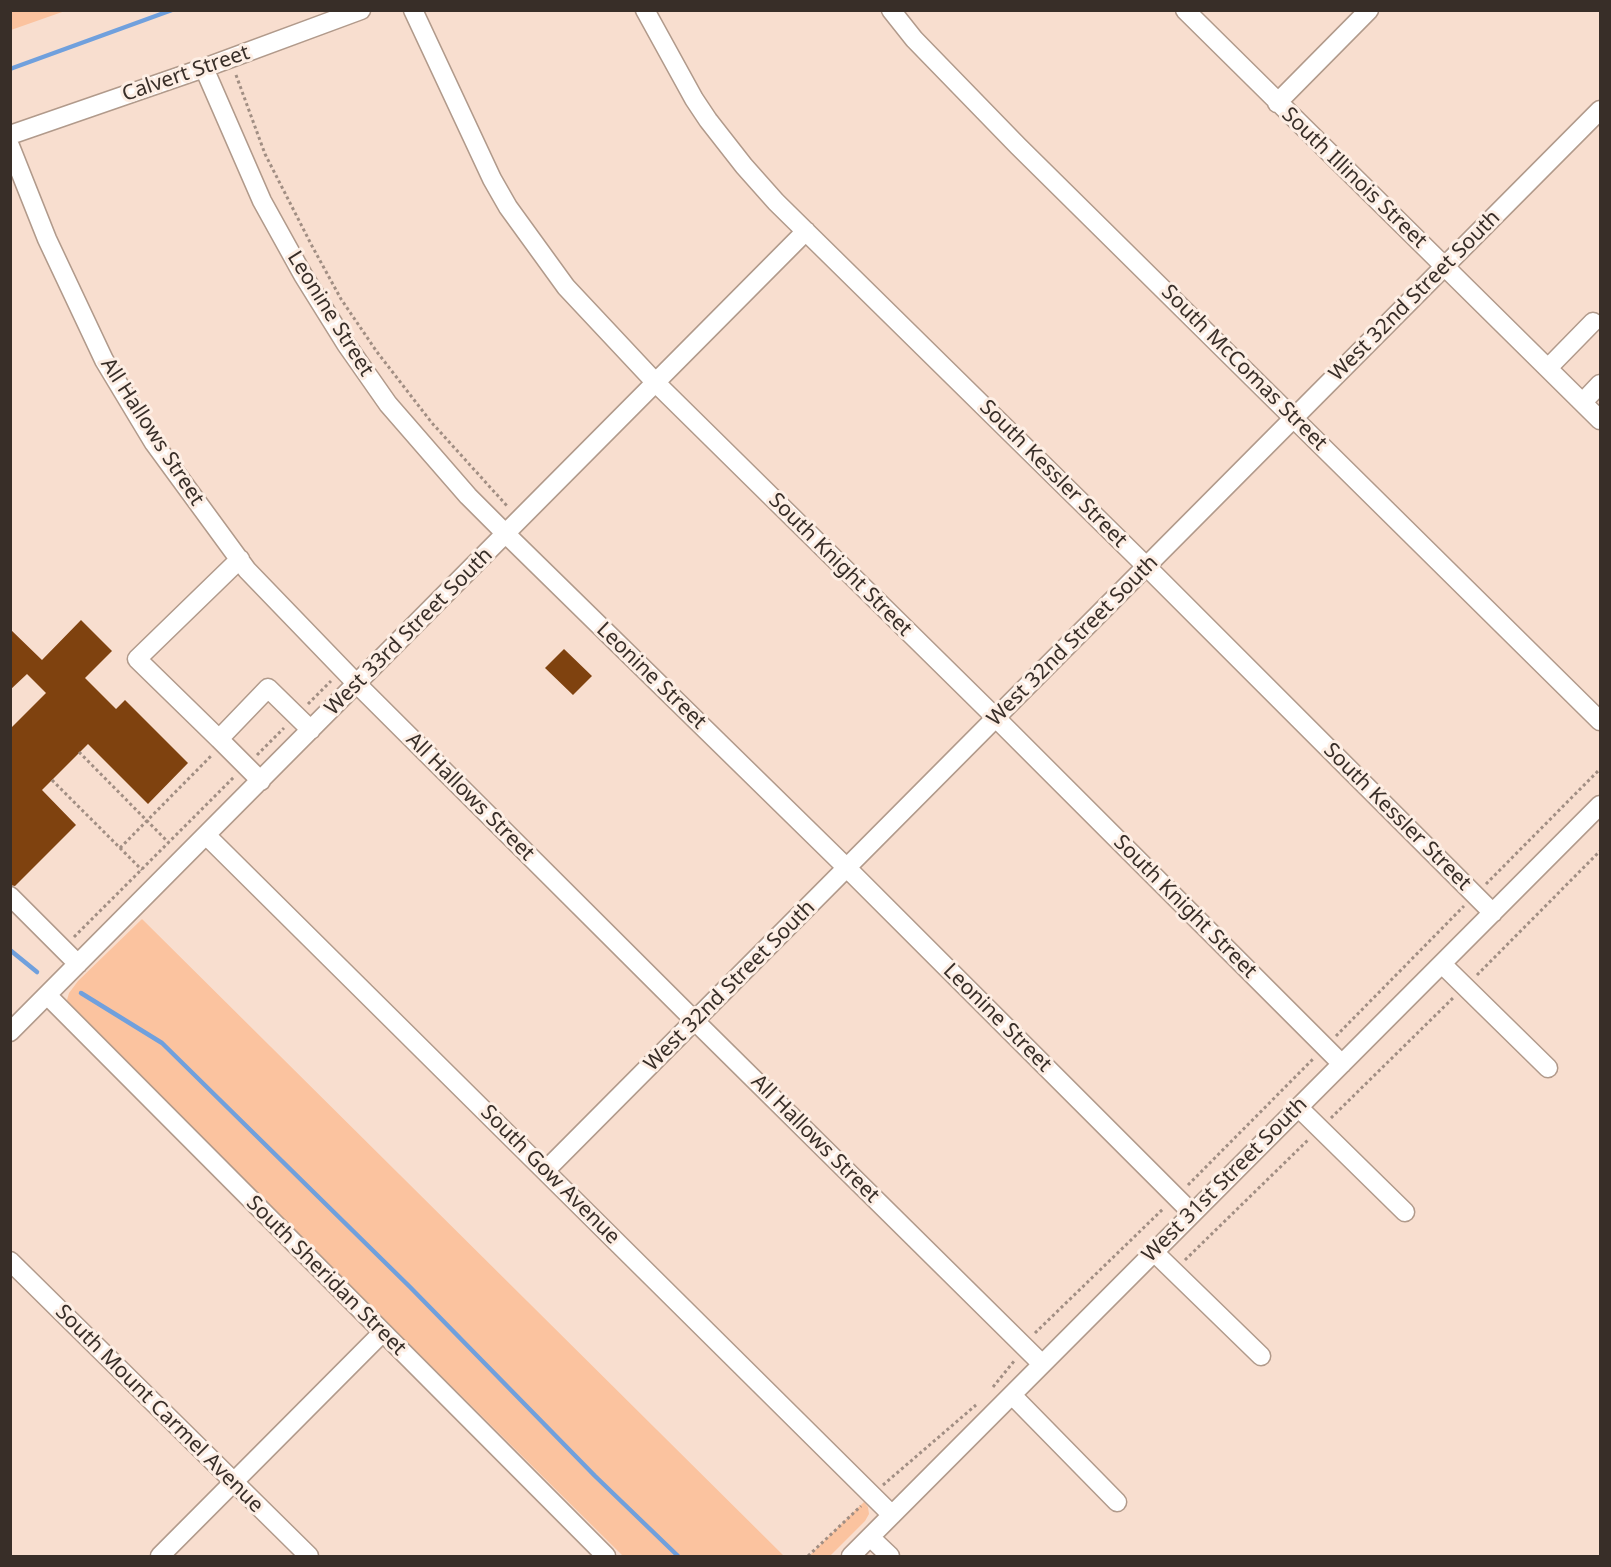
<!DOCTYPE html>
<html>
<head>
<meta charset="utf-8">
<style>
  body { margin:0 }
  #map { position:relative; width:1611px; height:1567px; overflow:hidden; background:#f8decf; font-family:"Noto Sans",sans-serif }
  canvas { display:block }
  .frame { position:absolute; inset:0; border:12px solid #382e28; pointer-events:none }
</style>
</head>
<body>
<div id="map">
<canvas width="1611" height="1567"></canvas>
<div class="frame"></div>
</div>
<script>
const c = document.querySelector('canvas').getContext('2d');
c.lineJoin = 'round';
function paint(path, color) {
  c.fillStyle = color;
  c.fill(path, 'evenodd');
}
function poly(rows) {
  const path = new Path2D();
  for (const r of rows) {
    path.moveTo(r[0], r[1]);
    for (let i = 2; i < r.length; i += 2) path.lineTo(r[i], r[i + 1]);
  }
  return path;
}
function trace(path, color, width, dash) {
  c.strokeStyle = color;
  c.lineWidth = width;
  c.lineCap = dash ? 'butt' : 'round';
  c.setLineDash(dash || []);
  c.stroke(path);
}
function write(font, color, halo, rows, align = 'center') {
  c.font = font + ' "Noto Sans",sans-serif';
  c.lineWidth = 6;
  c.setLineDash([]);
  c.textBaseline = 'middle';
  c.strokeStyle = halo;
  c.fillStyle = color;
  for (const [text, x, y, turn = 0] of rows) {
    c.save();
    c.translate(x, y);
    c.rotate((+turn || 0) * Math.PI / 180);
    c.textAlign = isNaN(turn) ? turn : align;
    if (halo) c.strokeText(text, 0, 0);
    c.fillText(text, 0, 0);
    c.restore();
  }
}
const green = poly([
  [11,10,65,10,65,11,11,30],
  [142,919,784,1556,623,1556,71,1009,67,1000,69,993,78,981],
  [864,1502,868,1507,869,1514,865,1521,830,1556,809,1556]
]);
const stream = poly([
  [10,69,172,10],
  [10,950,37,972],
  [81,993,162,1043,410,1287,595,1476,678,1556]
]);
const building = poly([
  [81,620,112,651,85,678,116,709,125,700,188,763,148,804,88,744,42,790,76,825,15,886,10,885,10,729,46,693,27,674,10,690,10,629,42,660],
  [564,649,592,676,573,695,545,668]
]);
const path = poly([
  [236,75,265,154,312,246,341,299,377,352,432,423,508,507],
  [308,704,331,681],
  [79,752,169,843],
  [257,755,284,728],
  [52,780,142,870],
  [120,848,211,756],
  [1486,884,1600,769],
  [74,937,235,776],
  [1477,975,1600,851],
  [1336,1036,1464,906],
  [1331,1118,1453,998],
  [1188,1185,1314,1058],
  [1185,1260,1309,1139],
  [1035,1333,1164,1208],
  [993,1387,1015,1360],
  [883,1485,976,1405],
  [808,1556,861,1506]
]);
const minor = poly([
  [413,10,492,179,508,207,566,287,656,383,996,718,1342,1064],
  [645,10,694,99,708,120,744,166,776,202,1147,567,1493,913],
  [891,10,914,39,1018,146,1600,721],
  [1185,10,1600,420],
  [204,68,262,201,303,275,346,344,388,404,468,496,506,534,848,869,1192,1213],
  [1277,103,1369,10],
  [10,135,204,68,361,10],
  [10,146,47,239,104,360,154,443,247,570,357,684,695,1021,1042,1364],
  [1548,368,1593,322],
  [1583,402,1600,384],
  [219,739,137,659,240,559],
  [261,781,219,739,268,688,311,730],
  [207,836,892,1515],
  [10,896,78,964],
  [1442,964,1548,1068],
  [47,995,606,1556],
  [10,1032,806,231],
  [1298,1107,1405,1212],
  [545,1171,1600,110],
  [1154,1252,1261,1356],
  [10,1261,309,1556],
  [1012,1395,1117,1502],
  [870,1537,890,1556],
  [160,1556,382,1333],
  [851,1556,1600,805]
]);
const streetNames = [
  ["Calvert Street",186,74,-19],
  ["South Illinois Street",1354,178,44],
  ["West 32nd Street South",1415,296,-45],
  ["Leonine Street",330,314,58],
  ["South McComas Street",1244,368,45],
  ["All Hallows Street",152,432,57],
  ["South Kessler Street",1053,474,45],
  ["South Knight Street",840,565,45],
  ["West 33rd Street South",409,632,-45],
  ["West 32nd Street South",1073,641,-45],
  ["Leonine Street",651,676,44],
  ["All Hallows Street",470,797,45],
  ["South Kessler Street",1397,817,45],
  ["South Knight Street",1185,907,45],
  ["West 32nd Street South",730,986,-45],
  ["Leonine Street",997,1018,45],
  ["All Hallows Street",815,1139,45],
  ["South Gow Avenue",550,1175,45],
  ["West 31st Street South",1225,1180,-45],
  ["South Sheridan Street",326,1276,45],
  ["South Mount Carmel Avenue",159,1409,45]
];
paint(green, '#fbc39f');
trace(stream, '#70a0dd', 4.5);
paint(building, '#7f420f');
trace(minor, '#b19a8b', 21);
trace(path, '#a18e83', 3, [3, 3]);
trace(minor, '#fff', 18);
write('21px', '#382e28', '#fdeee4', streetNames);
</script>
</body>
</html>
